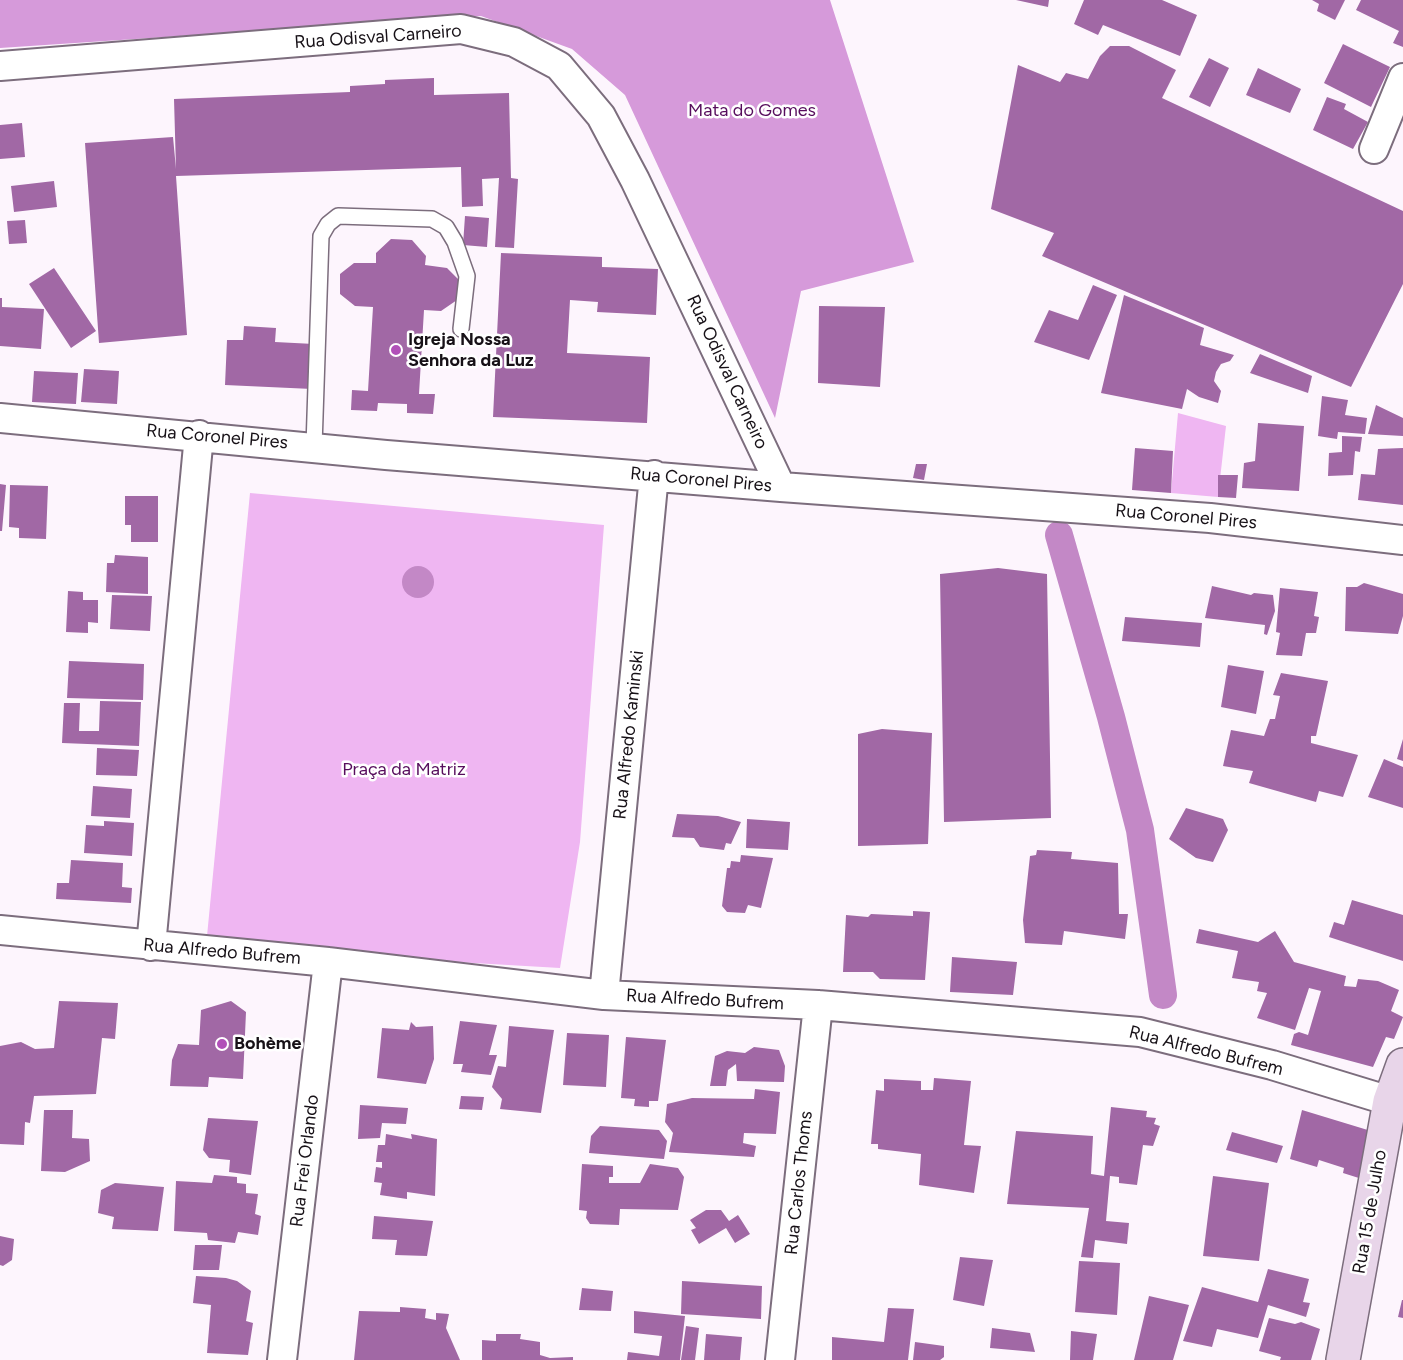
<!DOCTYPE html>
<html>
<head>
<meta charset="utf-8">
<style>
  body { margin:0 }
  canvas { display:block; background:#fdf5fd }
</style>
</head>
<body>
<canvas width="1403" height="1360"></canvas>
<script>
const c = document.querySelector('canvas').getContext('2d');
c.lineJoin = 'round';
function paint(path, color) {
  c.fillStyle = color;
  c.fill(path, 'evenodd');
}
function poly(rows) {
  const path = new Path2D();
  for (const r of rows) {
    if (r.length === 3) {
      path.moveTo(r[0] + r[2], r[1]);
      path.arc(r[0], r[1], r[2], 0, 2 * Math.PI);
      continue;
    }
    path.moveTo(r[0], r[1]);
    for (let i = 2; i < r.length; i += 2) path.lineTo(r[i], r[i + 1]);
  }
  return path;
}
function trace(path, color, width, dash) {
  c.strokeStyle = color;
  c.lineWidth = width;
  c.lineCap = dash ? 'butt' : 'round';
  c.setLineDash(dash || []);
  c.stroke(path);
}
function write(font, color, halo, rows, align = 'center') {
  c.font = font + ' Figtree,sans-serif';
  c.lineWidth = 5;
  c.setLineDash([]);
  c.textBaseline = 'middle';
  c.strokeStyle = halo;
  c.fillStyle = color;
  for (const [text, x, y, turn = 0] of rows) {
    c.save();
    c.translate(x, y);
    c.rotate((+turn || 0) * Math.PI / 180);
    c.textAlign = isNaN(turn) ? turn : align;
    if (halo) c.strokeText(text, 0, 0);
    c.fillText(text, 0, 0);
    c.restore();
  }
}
const green = poly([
  [1178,413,1226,426,1218,497,1171,493],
  [250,493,604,525,580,842,560,968,370,957,339,948,207,936]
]);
const forest = poly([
  [0,0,830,0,914,262,801,291,775,418,625,95,572,49,481,16,0,48]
]);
const water = poly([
  [418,582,16]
]);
const canal = poly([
  [1059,535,1111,717,1140,830,1163,995]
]);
const building = poly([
  [1016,0,1049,0,1048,7],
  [1084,0,1162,0,1197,15,1180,56,1103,25,1098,35,1074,24],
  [1312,0,1345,0,1335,20,1317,11,1319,4],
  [1361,0,1403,0,1403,47,1393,43,1399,31,1356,10],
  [1343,44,1390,67,1371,107,1324,83],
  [1110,46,1129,46,1176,70,1162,98,1403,211,1403,284,1351,387,1042,256,1054,233,991,209,1018,65,1060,82,1066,73,1088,79,1100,56],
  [1209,58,1229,68,1210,107,1189,97],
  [1258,68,1301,89,1290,113,1246,95],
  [434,78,434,95,509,93,511,178,518,179,514,248,495,247,499,178,482,179,483,206,462,207,461,167,176,176,187,335,99,343,85,143,173,137,176,169,174,99,350,92,350,86,385,84,385,80],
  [1327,97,1346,104,1344,109,1368,122,1353,149,1313,130],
  [22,123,25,157,0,159,0,125],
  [54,181,57,207,14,212,11,186],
  [465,216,489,218,487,247,463,245],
  [25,220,27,243,9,244,7,221],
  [391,239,412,240,426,256,425,265,447,268,459,280,457,300,441,311,424,310,419,394,435,394,433,414,407,413,407,404,378,403,377,411,351,410,352,390,368,391,373,307,355,306,340,294,340,274,354,263,376,263,376,253],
  [501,253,602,257,602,267,658,269,656,315,597,312,598,302,570,300,567,353,650,357,647,423,493,417],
  [54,268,96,331,71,348,29,284],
  [1093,285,1117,295,1089,360,1034,342,1049,310,1078,320],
  [1124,295,1204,328,1200,345,1234,355,1230,361,1221,364,1216,372,1214,381,1221,391,1218,403,1199,397,1187,389,1182,409,1101,393],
  [0,298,2,298,2,307,44,309,41,349,0,346],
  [819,306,885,307,880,387,818,383],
  [244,326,276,328,275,342,314,344,312,389,225,385,227,340,243,340],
  [1260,354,1312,376,1308,393,1250,373],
  [84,369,119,371,117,404,81,402],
  [34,371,78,373,76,404,32,402],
  [1322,396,1348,400,1345,415,1367,418,1365,434,1338,432,1337,439,1318,436],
  [1376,405,1403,418,1403,436,1368,434],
  [1258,423,1304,426,1299,491,1242,488,1244,463,1255,461],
  [1342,436,1362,437,1360,452,1355,451,1353,475,1328,476,1329,453,1342,452],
  [1135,448,1173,451,1171,493,1132,490],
  [1403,448,1403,505,1358,500,1361,474,1375,475,1378,449],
  [916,464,927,464,924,480,913,478],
  [1218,475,1238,475,1236,498,1218,497],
  [0,484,6,485,2,531,0,531],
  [10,485,48,486,46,539,19,538,19,528,9,527],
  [125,496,158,496,158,542,131,542,131,525,125,525],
  [115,555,148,557,148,594,106,592,107,563,114,563],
  [998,568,1047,574,1051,818,944,822,940,574],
  [1364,583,1403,594,1403,616,1398,634,1345,631,1346,587,1357,587],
  [1212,586,1251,595,1254,593,1273,595,1275,611,1267,635,1264,634,1265,625,1205,618],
  [1280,588,1318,592,1314,616,1319,617,1316,633,1306,633,1302,656,1276,655,1280,633,1276,632],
  [68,591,83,592,83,600,98,600,98,623,88,622,88,633,66,632],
  [112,595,152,596,150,631,110,629],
  [1125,617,1202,623,1200,647,1122,641],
  [69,661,144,664,143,700,67,698],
  [1228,665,1264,671,1256,714,1221,707],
  [1281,673,1328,681,1316,736,1311,736,1311,743,1358,755,1343,797,1319,791,1316,802,1249,783,1253,771,1223,766,1231,730,1264,736,1270,719,1275,719,1280,696,1273,695],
  [100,701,141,702,139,746,62,743,64,703,80,703,79,731,99,731],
  [882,729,932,733,928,844,858,846,858,734],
  [1403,739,1403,761,1397,759],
  [97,748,139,750,137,776,96,775],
  [1384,759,1403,767,1403,808,1368,797],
  [93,786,132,789,130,818,91,816],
  [1186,808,1223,819,1228,830,1213,862,1196,858,1169,839],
  [677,814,718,816,741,822,731,844,726,843,724,850,700,847,694,838,672,837],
  [747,819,790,822,788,850,746,848],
  [104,821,134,823,132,856,84,853,86,825,104,826],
  [1037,850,1072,852,1071,859,1118,863,1119,914,1128,914,1125,939,1064,931,1062,945,1025,943,1023,920,1030,856,1036,855],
  [741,855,773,858,761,908,748,905,745,913,727,912,722,906,727,868,730,868,731,861,740,862],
  [71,860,123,863,122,887,132,888,131,903,56,899,57,883,69,883],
  [1352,900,1403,915,1403,961,1329,937,1334,922,1344,925],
  [913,911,930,912,925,980,880,979,873,972,843,972,846,915,868,917,871,914,913,916],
  [1199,929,1258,942,1275,931,1294,962,1346,976,1344,986,1356,987,1358,979,1378,981,1399,990,1391,1011,1403,1017,1394,1039,1386,1037,1373,1067,1291,1045,1294,1034,1299,1032,1308,1035,1321,991,1309,988,1295,1030,1257,1018,1267,993,1257,991,1259,982,1232,978,1238,951,1196,943],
  [952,957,1017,962,1013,995,950,992],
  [59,1001,118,1003,115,1039,102,1038,96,1094,34,1096,30,1123,25,1122,24,1145,0,1144,0,1046,21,1042,35,1049,54,1048],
  [231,1001,246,1012,243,1079,209,1077,208,1087,170,1086,172,1060,178,1044,199,1045,201,1010],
  [460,1021,497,1025,489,1055,497,1055,491,1075,461,1072,463,1064,453,1064],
  [411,1022,416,1027,433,1026,434,1059,426,1084,377,1078,382,1028,409,1030],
  [509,1026,554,1030,541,1113,500,1109,502,1099,492,1087,498,1066,506,1067],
  [567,1033,609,1035,606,1087,563,1085],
  [626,1037,666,1040,658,1101,649,1101,649,1107,634,1106,635,1099,621,1098],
  [754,1047,779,1050,785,1066,784,1082,737,1081,736,1064,728,1070,726,1086,710,1086,715,1056,727,1051,745,1053],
  [934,1078,971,1081,964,1145,981,1146,974,1193,919,1185,921,1154,878,1149,878,1144,871,1144,876,1090,884,1091,884,1079,921,1081,921,1090,933,1090],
  [755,1089,780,1092,776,1134,744,1133,743,1143,756,1146,754,1157,669,1152,673,1133,665,1122,667,1104,692,1098,754,1099],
  [461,1096,484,1097,482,1110,459,1109],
  [360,1105,408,1108,406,1124,382,1123,380,1138,358,1139],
  [1111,1107,1147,1111,1146,1117,1156,1118,1154,1124,1160,1126,1153,1146,1143,1145,1137,1185,1119,1183,1119,1177,1110,1176,1106,1221,1129,1223,1127,1244,1095,1240,1093,1258,1081,1257,1089,1208,1007,1204,1016,1131,1093,1136,1091,1174,1104,1176],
  [44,1110,73,1110,72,1138,89,1139,90,1161,65,1172,41,1171],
  [1302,1110,1371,1131,1362,1179,1343,1173,1344,1168,1319,1160,1317,1167,1290,1159],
  [208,1118,258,1121,251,1175,229,1172,230,1160,209,1158,203,1150],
  [600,1126,659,1130,667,1141,664,1159,589,1153,591,1136],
  [1232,1132,1283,1146,1277,1163,1226,1150],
  [386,1134,412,1139,411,1134,437,1139,435,1196,407,1192,407,1199,380,1195,382,1183,374,1182,376,1167,382,1168,382,1162,376,1162,378,1145,385,1145],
  [582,1164,613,1166,613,1177,609,1177,609,1183,640,1183,650,1164,678,1168,684,1177,678,1210,620,1209,619,1225,590,1224,586,1218,587,1211,579,1210],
  [214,1175,237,1177,237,1183,246,1184,246,1193,258,1194,255,1214,261,1216,258,1235,238,1232,235,1243,208,1240,207,1233,174,1231,176,1181,212,1183],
  [1213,1176,1269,1183,1259,1261,1203,1256],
  [115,1183,164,1187,158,1231,112,1229,114,1217,98,1213,101,1190],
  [706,1210,721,1210,729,1221,738,1215,750,1234,735,1243,726,1228,699,1244,691,1230,696,1228,690,1220],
  [374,1216,433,1221,427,1256,395,1255,397,1240,372,1239],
  [0,1236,14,1239,12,1260,3,1266,0,1265],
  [195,1245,222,1245,219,1270,193,1270],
  [960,1257,993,1260,984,1306,953,1300],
  [1079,1261,1120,1263,1117,1315,1075,1312],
  [1268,1269,1309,1279,1303,1302,1310,1303,1306,1317,1268,1305,1258,1338,1217,1329,1212,1347,1183,1341,1202,1287,1258,1302],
  [196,1276,226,1278,237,1281,251,1291,246,1321,253,1323,248,1355,207,1353,211,1305,193,1303],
  [682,1281,762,1286,761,1319,681,1314],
  [582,1288,613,1291,611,1311,579,1310],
  [1149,1296,1189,1305,1173,1360,1134,1360],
  [1402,1300,1403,1300,1403,1318,1398,1317],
  [400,1307,426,1309,425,1318,436,1320,436,1313,449,1314,446,1328,460,1360,354,1360,359,1311,400,1312],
  [888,1308,914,1309,908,1360,832,1360,832,1337,884,1342],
  [634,1311,685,1316,680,1360,627,1360,628,1352,659,1356,662,1336,634,1333],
  [1269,1318,1295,1324,1301,1322,1320,1329,1311,1360,1280,1360,1281,1357,1259,1351],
  [686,1326,699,1328,695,1360,681,1360],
  [992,1328,1030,1333,1035,1352,990,1348],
  [1071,1331,1097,1334,1093,1360,1070,1360],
  [496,1334,521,1334,520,1339,540,1342,540,1355,550,1358,573,1357,573,1360,482,1360,482,1340,496,1341],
  [706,1334,742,1337,740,1360,704,1360],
  [915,1342,944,1346,944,1357,940,1360,913,1360]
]);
const service = poly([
  [314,446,321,236,328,224,338,216,432,219,446,227,455,242,467,276,461,329]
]);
const minor = poly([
  [0,66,461,29,514,42,559,66,601,116,635,180,781,487],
  [1374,149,1403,78],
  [0,418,386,455,781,487,1210,518,1403,540],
  [0,930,328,962,604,995,818,1005,1140,1032,1272,1065,1403,1105],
  [151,946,199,435],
  [604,995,654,475],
  [282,1360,328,962],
  [780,1360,818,1005]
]);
const secondary = poly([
  [1343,1360,1390,1101,1403,1065]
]);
const markers = [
  [396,350,6,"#b150b8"],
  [222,1044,6,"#b150b8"]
];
const streetNames = [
  ["Rua Odisval Carneiro",378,37,-4],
  ["Rua Odisval Carneiro",727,372,65],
  ["Rua Coronel Pires",217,437,5],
  ["Rua Coronel Pires",701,480,5],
  ["Rua Coronel Pires",1186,517,5],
  ["Rua Alfredo Kaminski",629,735,-84],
  ["Rua Alfredo Bufrem",222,952,5],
  ["Rua Alfredo Bufrem",705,1000,3],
  ["Rua Alfredo Bufrem",1206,1051,14],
  ["Rua Frei Orlando",305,1161,-83],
  ["Rua Carlos Thoms",799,1183,-84],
  ["Rua 15 de Julho",1370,1212,-80]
];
const parkNames = [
  ["Mata do Gomes",752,111],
  ["Praça da Matriz",404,770]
];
const poiNames = [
  ["Igreja Nossa",408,340],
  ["Senhora da Luz",408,361],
  ["Bohème",234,1044]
];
paint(green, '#efb6f2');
paint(forest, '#d69ada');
paint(water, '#c388c6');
trace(canal, '#c388c6', 28);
paint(building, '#a168a5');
trace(service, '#7c6d7d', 18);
trace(minor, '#7c6d7d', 32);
trace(secondary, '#7c6d7d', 36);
trace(service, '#fff', 15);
trace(minor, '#fff', 28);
trace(secondary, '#e8d5e9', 33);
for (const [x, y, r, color] of markers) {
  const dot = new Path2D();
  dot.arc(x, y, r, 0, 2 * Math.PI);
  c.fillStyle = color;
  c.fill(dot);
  trace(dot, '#fff', 2);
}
write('18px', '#171117', '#fff', streetNames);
write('18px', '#570d5d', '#fff', parkNames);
write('bold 18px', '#171117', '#fff', poiNames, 'left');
</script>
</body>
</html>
